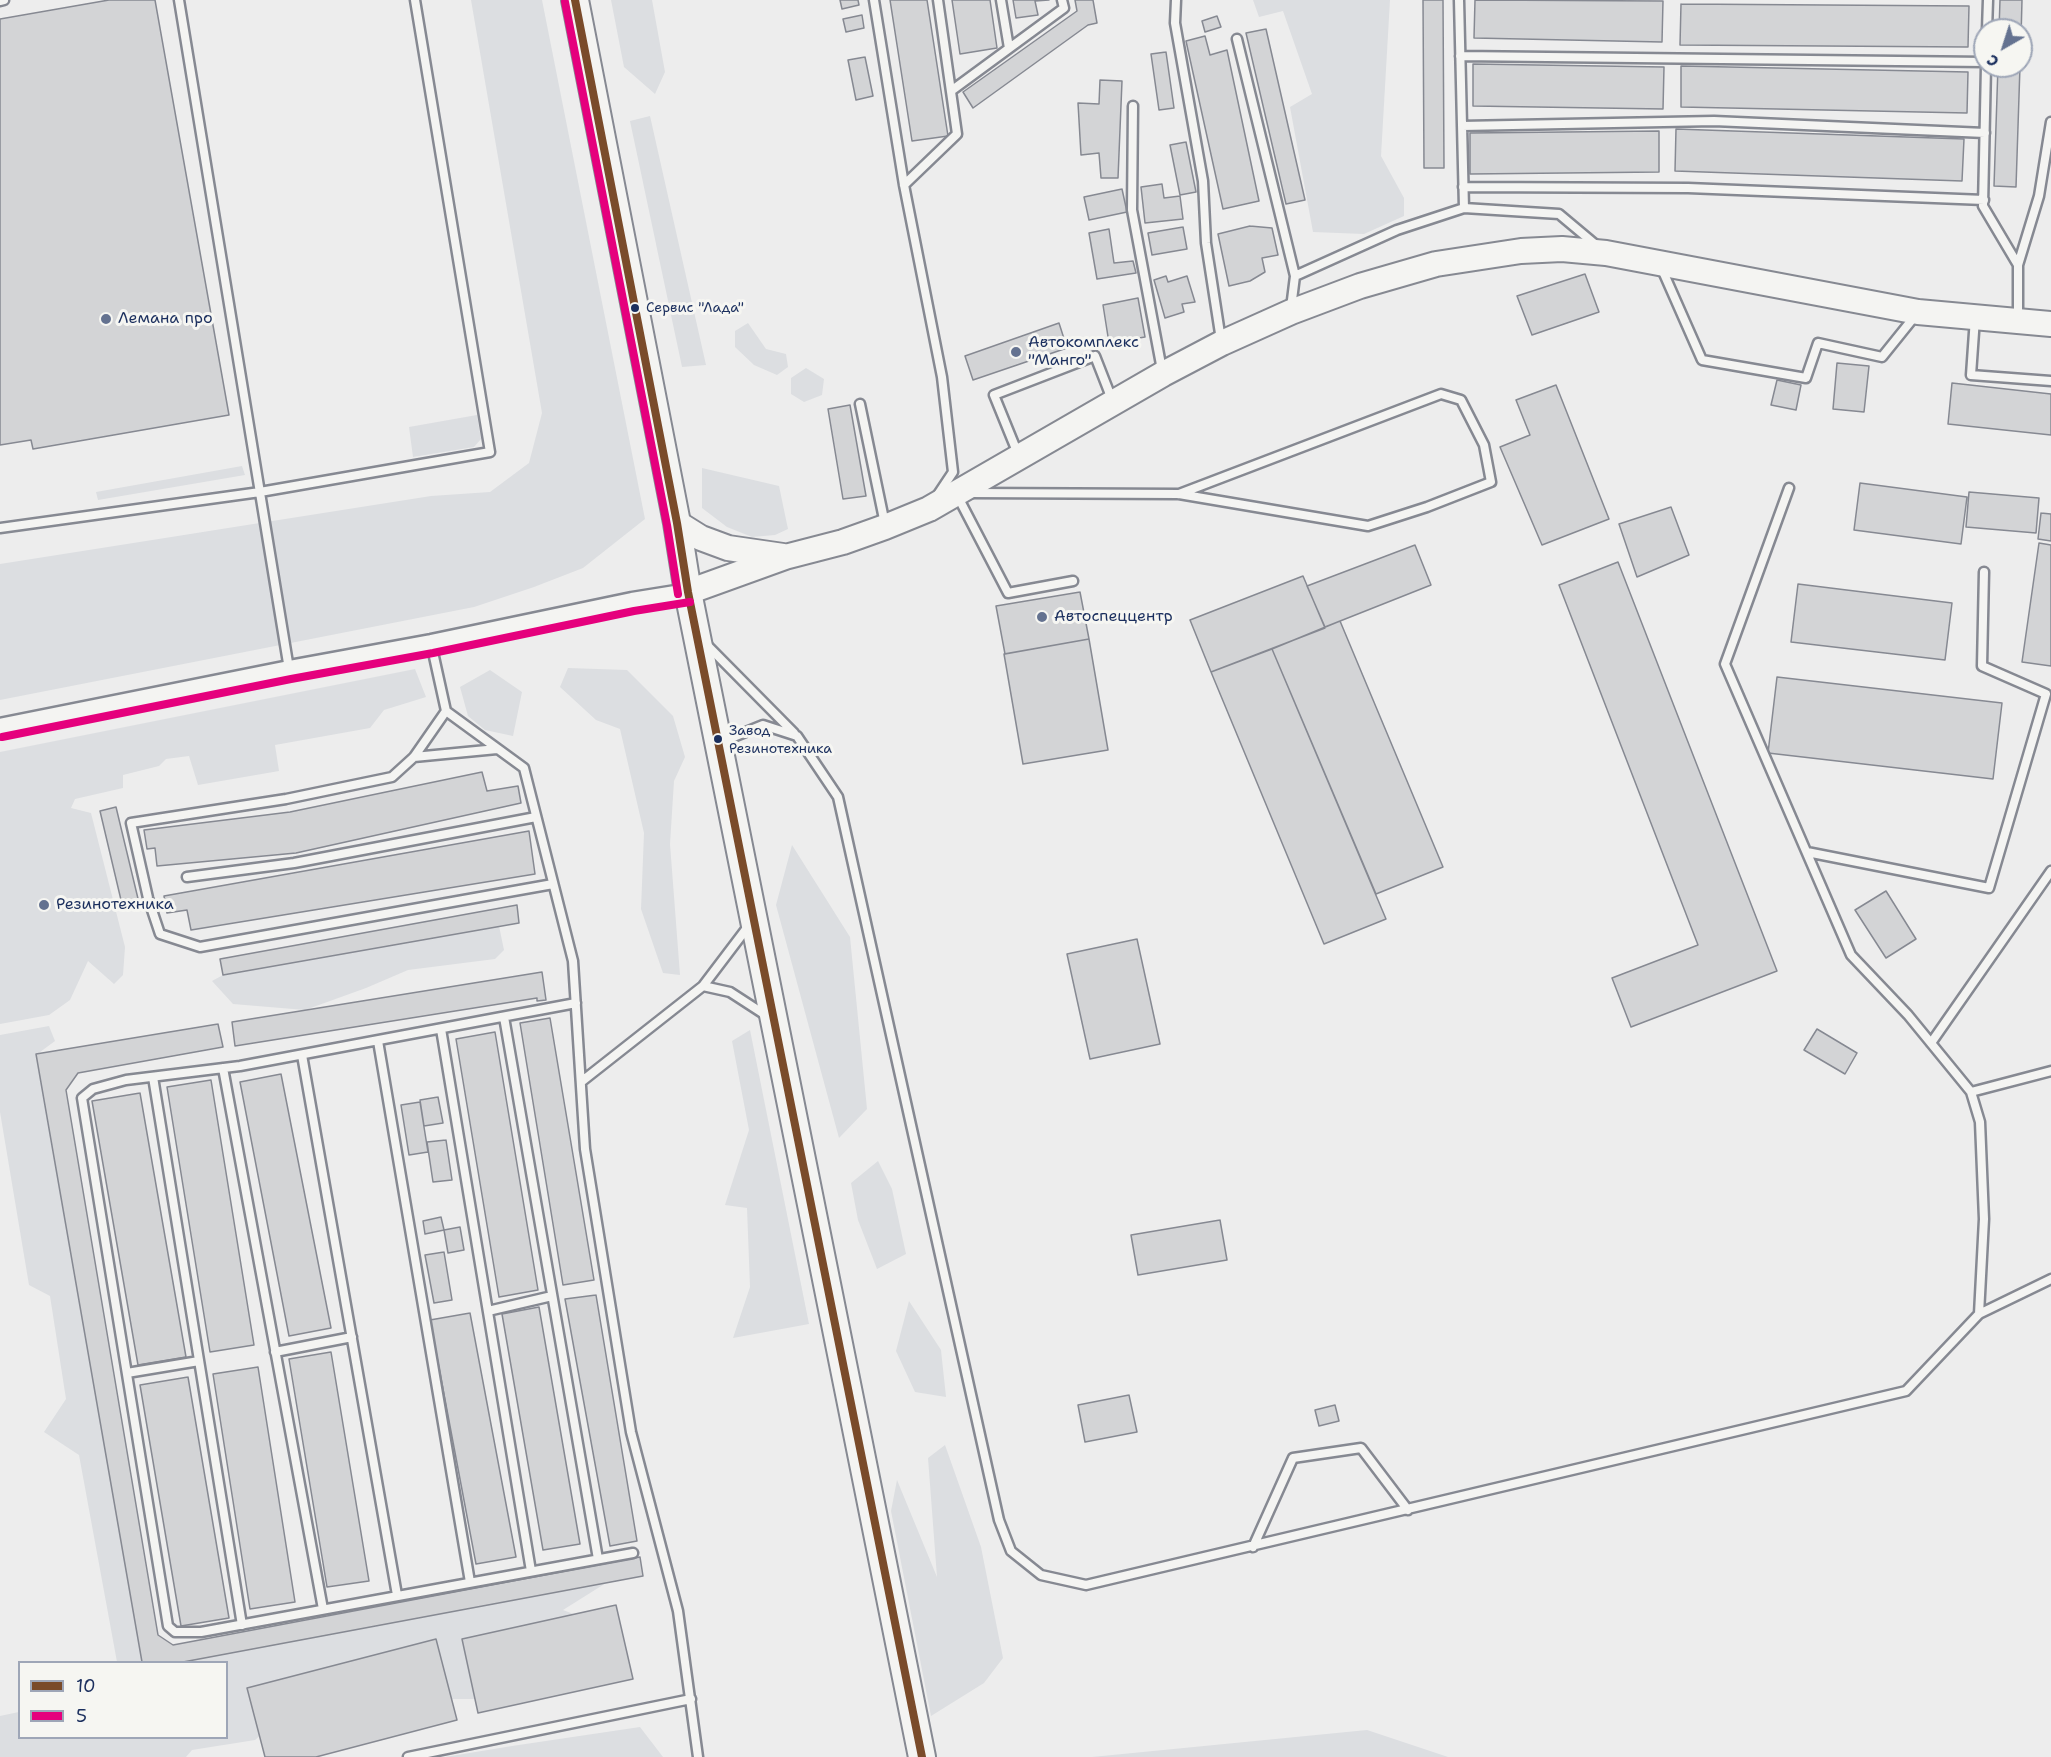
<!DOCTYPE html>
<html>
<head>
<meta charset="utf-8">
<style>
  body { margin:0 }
  #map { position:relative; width:2051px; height:1757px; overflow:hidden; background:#ededed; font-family:"Shantell Sans",sans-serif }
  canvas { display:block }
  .legend { position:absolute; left:18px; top:1661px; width:210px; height:78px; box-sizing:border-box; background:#f6f6f2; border:2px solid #9ea6b7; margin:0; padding:8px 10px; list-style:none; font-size:18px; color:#1b2f5e }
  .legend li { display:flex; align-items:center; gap:12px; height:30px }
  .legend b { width:30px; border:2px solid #9ea6b7 }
  .north { position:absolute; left:1973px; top:18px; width:60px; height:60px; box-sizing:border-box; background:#f6f6f2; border:2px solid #9ea6b7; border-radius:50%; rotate:219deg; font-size:16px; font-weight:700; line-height:24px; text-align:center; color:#1b2f5e }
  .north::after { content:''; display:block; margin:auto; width:21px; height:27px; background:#647290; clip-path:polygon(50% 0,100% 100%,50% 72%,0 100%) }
</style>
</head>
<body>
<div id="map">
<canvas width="2051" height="1757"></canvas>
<ul class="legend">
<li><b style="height:8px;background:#7a4b2a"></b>10</li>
<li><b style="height:8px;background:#e5007d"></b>5</li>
</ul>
<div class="north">С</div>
</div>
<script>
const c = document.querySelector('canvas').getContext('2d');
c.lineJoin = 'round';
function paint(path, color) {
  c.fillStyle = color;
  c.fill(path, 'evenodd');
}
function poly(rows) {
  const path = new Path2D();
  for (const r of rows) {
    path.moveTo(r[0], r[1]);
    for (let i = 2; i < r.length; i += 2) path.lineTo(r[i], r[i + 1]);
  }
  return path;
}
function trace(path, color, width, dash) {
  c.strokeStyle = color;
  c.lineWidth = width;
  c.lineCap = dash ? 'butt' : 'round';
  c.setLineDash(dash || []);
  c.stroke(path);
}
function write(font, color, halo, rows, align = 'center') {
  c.font = font + ' "Shantell Sans",sans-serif';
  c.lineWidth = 6;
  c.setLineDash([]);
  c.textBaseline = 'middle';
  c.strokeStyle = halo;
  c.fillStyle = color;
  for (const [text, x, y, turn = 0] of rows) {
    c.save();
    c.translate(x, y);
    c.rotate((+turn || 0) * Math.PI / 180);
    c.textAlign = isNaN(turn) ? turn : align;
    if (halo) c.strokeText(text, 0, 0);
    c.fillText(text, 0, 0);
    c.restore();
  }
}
const green = poly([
  [471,0,542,0,645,519,583,568,534,587,474,607,0,700,0,564,431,496,490,492,529,463,542,413],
  [611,0,652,0,665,72,655,94,624,67],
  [1253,0,1390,0,1381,156,1404,198,1404,216,1364,234,1313,232,1290,107,1312,94,1283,11,1259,17],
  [650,116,706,365,682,367,630,121],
  [748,323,766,349,786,354,788,367,777,375,754,365,735,347,735,331],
  [806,368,824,379,822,395,804,402,791,394,791,378],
  [477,415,481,439,474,447,413,457,409,427],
  [242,466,245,475,98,500,96,492],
  [702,468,779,486,788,529,775,535,752,537,727,527,702,508],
  [568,668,627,670,673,716,685,757,674,781,670,844,680,975,663,973,641,909,644,833,620,729,596,720,560,687],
  [415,669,426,697,384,710,370,728,275,745,279,771,198,785,189,756,166,759,159,766,123,775,123,788,75,799,71,808,91,813,125,947,123,975,114,984,88,961,70,1000,49,1015,0,1024,0,752],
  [490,670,522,692,513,736,485,730,468,716,460,687],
  [792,845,850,937,867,1109,839,1138,776,905],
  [499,926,504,950,495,959,408,970,366,988,305,1010,233,1004,212,981,223,975],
  [49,1026,55,1041,36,1055,142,1662,117,1662,79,1455,44,1432,66,1399,50,1296,29,1285,0,1112,0,1035],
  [750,1030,809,1324,733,1338,750,1287,747,1208,725,1205,749,1130,732,1041],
  [878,1161,892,1189,906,1254,877,1269,858,1220,851,1183],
  [909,1301,941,1350,946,1397,915,1392,896,1351],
  [945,1445,981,1547,1003,1658,984,1683,931,1716,891,1511,897,1480,937,1577,928,1458],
  [606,1583,563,1610,597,1623,509,1699,443,1699,277,1721,255,1740,192,1750,186,1757,0,1757,0,1716,19,1712,20,1738,226,1738,226,1662,183,1662],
  [640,1727,663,1757,445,1757,512,1746],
  [1367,1730,1448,1757,1092,1757]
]);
const building = poly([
  [109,0,155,0,229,415,33,449,31,440,0,445,0,19,109,0],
  [840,0,858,0,859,5,842,9,840,0],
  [890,0,927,0,948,136,912,141,890,0],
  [952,0,990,0,997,48,960,54,952,0],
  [1013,0,1049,0,1035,1,1038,15,1016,18,1013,0],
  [1075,0,1093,0,1097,23,1088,25,973,108,963,92,1077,11,1075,0],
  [1423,0,1443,0,1444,168,1424,168,1423,0],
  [1475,0,1663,1,1662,42,1474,38,1475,0],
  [2000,0,2022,0,2021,38,2021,30,1999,30,2000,0],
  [1681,4,1969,6,1968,47,1680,45,1681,4],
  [862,15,864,28,846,32,843,19,862,15],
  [1217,16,1221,27,1205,32,1202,21,1217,16],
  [1266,29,1305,200,1286,204,1246,33,1266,29],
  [1205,36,1210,55,1227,50,1259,201,1223,209,1186,41,1205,36],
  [1166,52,1174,108,1159,110,1151,54,1166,52],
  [865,57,873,96,856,100,848,60,865,57],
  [1473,64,1664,67,1663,109,1473,106,1473,64],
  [1681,66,1968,72,1967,113,1681,107,1681,66],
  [1998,66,2020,66,2016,187,1994,186,1998,66],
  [1100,80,1122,81,1118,178,1101,178,1099,153,1081,155,1078,103,1099,104,1100,80],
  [1676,129,1964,139,1962,181,1675,171,1676,129],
  [1659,131,1659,172,1470,174,1470,133,1659,131],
  [1186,142,1196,192,1180,195,1170,145,1186,142],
  [1162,184,1164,198,1180,196,1183,219,1145,223,1141,187,1162,184],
  [1122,189,1127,212,1089,220,1084,197,1122,189],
  [1250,226,1272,228,1278,255,1262,258,1265,272,1250,281,1229,286,1218,234,1250,226],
  [1183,227,1187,249,1152,255,1148,233,1183,227],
  [1109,229,1114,263,1133,261,1136,273,1097,279,1089,233,1109,229],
  [1585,274,1599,312,1532,335,1517,296,1585,274],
  [1166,276,1168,282,1187,276,1195,302,1182,304,1184,312,1165,318,1154,280,1166,276],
  [1138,298,1145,337,1109,343,1103,305,1138,298],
  [1059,323,1067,348,973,380,965,356,1059,323],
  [1837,363,1869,366,1864,412,1833,409,1837,363],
  [1777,380,1801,385,1796,410,1771,405,1777,380],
  [1952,383,2051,394,2051,435,1948,424,1952,383],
  [1556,385,1609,519,1542,545,1500,447,1530,435,1516,400,1556,385],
  [850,405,866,496,843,499,828,409,850,405],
  [1860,483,1967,497,1961,544,1854,530,1860,483],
  [1969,492,2039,498,2036,533,1966,527,1969,492],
  [1671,507,1689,555,1637,577,1619,524,1671,507],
  [2041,513,2051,514,2051,541,2038,539,2041,513],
  [2039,543,2051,545,2051,666,2022,662,2039,543],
  [1415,545,1431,585,1325,627,1307,586,1415,545],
  [1618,562,1777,971,1631,1027,1612,978,1698,945,1559,585,1618,562],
  [1303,576,1325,628,1211,672,1190,620,1303,576],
  [1798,584,1952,603,1945,660,1791,642,1798,584],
  [1080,592,1089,639,1005,654,996,606,1080,592],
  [1340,621,1443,867,1376,894,1272,649,1340,621],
  [1089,639,1108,750,1023,764,1004,654,1089,639],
  [1272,649,1386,919,1324,944,1211,672,1272,649],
  [1777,677,2002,703,1993,779,1768,753,1777,677],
  [482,772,487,791,518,786,521,803,296,853,157,866,155,848,147,849,144,830,290,812,482,772],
  [116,807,140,907,128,909,126,899,121,900,100,811,116,807],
  [529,831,535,874,191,930,187,910,167,913,164,896,529,831],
  [1886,891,1916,939,1886,958,1855,910,1886,891],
  [517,905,519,923,223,975,220,959,517,905],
  [1137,939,1160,1044,1090,1059,1067,954,1137,939],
  [542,972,546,1000,537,1001,537,998,235,1046,232,1022,542,972],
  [550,1018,594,1280,563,1285,520,1023,550,1018],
  [218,1024,223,1047,78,1073,66,1090,158,1635,173,1645,640,1557,643,1576,183,1662,142,1662,36,1054,218,1024],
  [1817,1029,1857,1053,1845,1074,1804,1050,1817,1029],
  [495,1032,538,1290,499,1297,456,1039,495,1032],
  [281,1074,331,1328,289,1336,240,1082,281,1074],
  [211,1080,254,1345,210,1352,167,1087,211,1080],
  [140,1093,186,1357,138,1365,92,1101,140,1093],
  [438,1097,443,1123,424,1126,420,1100,438,1097],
  [420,1102,428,1152,409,1155,401,1105,420,1102],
  [446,1140,452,1180,433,1182,427,1142,446,1140],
  [441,1217,444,1230,425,1234,423,1221,441,1217],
  [1220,1220,1227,1260,1138,1275,1131,1235,1220,1220],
  [460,1227,464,1250,448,1253,444,1230,460,1227],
  [444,1252,452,1300,434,1303,425,1255,444,1252],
  [596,1295,637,1541,610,1546,565,1299,596,1295],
  [539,1307,580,1544,543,1550,502,1314,539,1307],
  [470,1313,516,1557,476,1564,430,1320,470,1313],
  [331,1352,369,1581,327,1587,289,1359,331,1352],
  [258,1367,295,1602,250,1609,213,1374,258,1367],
  [188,1377,229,1618,181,1626,140,1385,188,1377],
  [1129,1395,1137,1432,1085,1442,1078,1405,1129,1395],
  [1335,1405,1339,1421,1319,1426,1315,1410,1335,1405],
  [616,1605,633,1679,478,1713,462,1639,616,1605],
  [436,1639,457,1720,316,1757,265,1757,247,1688,436,1639]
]);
const lane = poly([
  [179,0,289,669],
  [874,0,904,185,942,377,953,472,937,496],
  [1001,0,1009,48],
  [1176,0,1175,23,1203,181,1206,243,1221,340],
  [1459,0,1464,208],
  [0,1,4,0],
  [1987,30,1988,0],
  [1237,39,1295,276,1291,308],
  [1460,56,1985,62],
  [1986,66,1983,206,2018,265,2018,319],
  [951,91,1064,8,1062,0],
  [1133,106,1132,210,1162,370],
  [1462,126,1714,121,1985,133],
  [904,185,957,134,938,0],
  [1463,187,1688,188,1984,200],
  [2018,265,2039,196,2051,122],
  [1661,267,1702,360,1806,378,1818,343,1882,357,1915,316],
  [1295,276,1397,230,1464,208,1559,214,1596,245],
  [1975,318,1971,375,2051,381],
  [860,404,885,524],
  [1018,454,994,395,1095,356,1113,402],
  [1789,488,1725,664,1851,955,1908,1015,1971,1092,1980,1122,1984,1219,1979,1314],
  [970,493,1179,494,1368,526,1427,507,1491,482,1484,445,1461,400,1441,394,1179,494],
  [957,495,1008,593,1073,581],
  [0,528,260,492,490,452,415,0],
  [431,643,446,711,524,768,573,961,585,1149,631,1432,678,1611,698,1757],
  [706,644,794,733],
  [446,711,414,757,392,777,286,799,131,823,148,898,160,934,200,947,553,884],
  [721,742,763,725,797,736,838,797,999,1520,1011,1551,1041,1575,1086,1585,1906,1391,1979,1314,2051,1279],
  [414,757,497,749],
  [1807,852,1989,888,2046,694,1982,666,1984,572],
  [187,877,294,863,536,817],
  [703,986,750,924],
  [576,1003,240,1066,126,1080,93,1089,82,1098,168,1626,175,1632,201,1632,633,1553],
  [504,1017,598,1559],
  [441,1029,531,1571],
  [378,1041,470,1582],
  [1931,1043,2051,871],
  [302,1055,397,1595],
  [223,1068,323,1609],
  [153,1077,242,1625],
  [581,1082,703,986,730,992,767,1016],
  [1971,1092,2051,1071],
  [488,1311,552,1296],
  [275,1352,352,1337],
  [127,1373,199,1361],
  [1253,1547,1293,1458,1361,1448,1408,1510],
  [408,1757,691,1699]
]);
const street = poly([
  [0,727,289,669,431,643,632,601,688,592]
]);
const secondary = poly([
  [677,523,701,538,728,548,783,556],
  [688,592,785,557,843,542,885,527,929,509,1163,374,1222,343,1291,312,1360,286,1436,264,1521,251,1562,249,1606,253,1918,312,2051,324]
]);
const primary = poly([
  [575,0,677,523,688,592,922,1757]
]);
const bus1 = poly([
  [575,0,677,523,688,592,922,1757]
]);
const bus2 = poly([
  [565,2,667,525,678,594],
  [2,737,291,679,433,653,634,611,690,602]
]);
const markers = [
  [635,308,5,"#1b2f5e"],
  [106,319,6,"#647290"],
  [1016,352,6,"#647290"],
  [1042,617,6,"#647290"],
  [718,739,5,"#1b2f5e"],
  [44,905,6,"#647290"]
];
const busNames = [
  ["Сервис \"Лада\"",646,308],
  ["Завод",729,731],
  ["Резинотехника",729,749]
];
const poiNames = [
  ["Лемана про",118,319],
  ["Автокомплекс",1028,343],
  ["\"Манго\"",1028,361],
  ["Автоспеццентр",1054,617],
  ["Резинотехника",56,905]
];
paint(green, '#dcdee1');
paint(building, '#d3d4d6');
trace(building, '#868992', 1.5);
trace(lane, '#868992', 13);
trace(street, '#868992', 21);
trace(secondary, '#868992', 28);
trace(primary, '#868992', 30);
trace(lane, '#f4f4f2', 8);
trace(street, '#f4f4f2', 16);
trace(secondary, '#f4f4f2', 24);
trace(primary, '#f4f4f2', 26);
trace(bus1, '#7a4b2a', 8);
trace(bus2, '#e5007d', 8);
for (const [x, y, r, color] of markers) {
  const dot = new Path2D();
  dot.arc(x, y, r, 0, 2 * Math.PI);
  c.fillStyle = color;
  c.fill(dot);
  trace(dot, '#f6f6f2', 2);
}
write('14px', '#1b2f5e', '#f6f6f2', busNames, 'left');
write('16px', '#1b2f5e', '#f6f6f2', poiNames, 'left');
</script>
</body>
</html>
